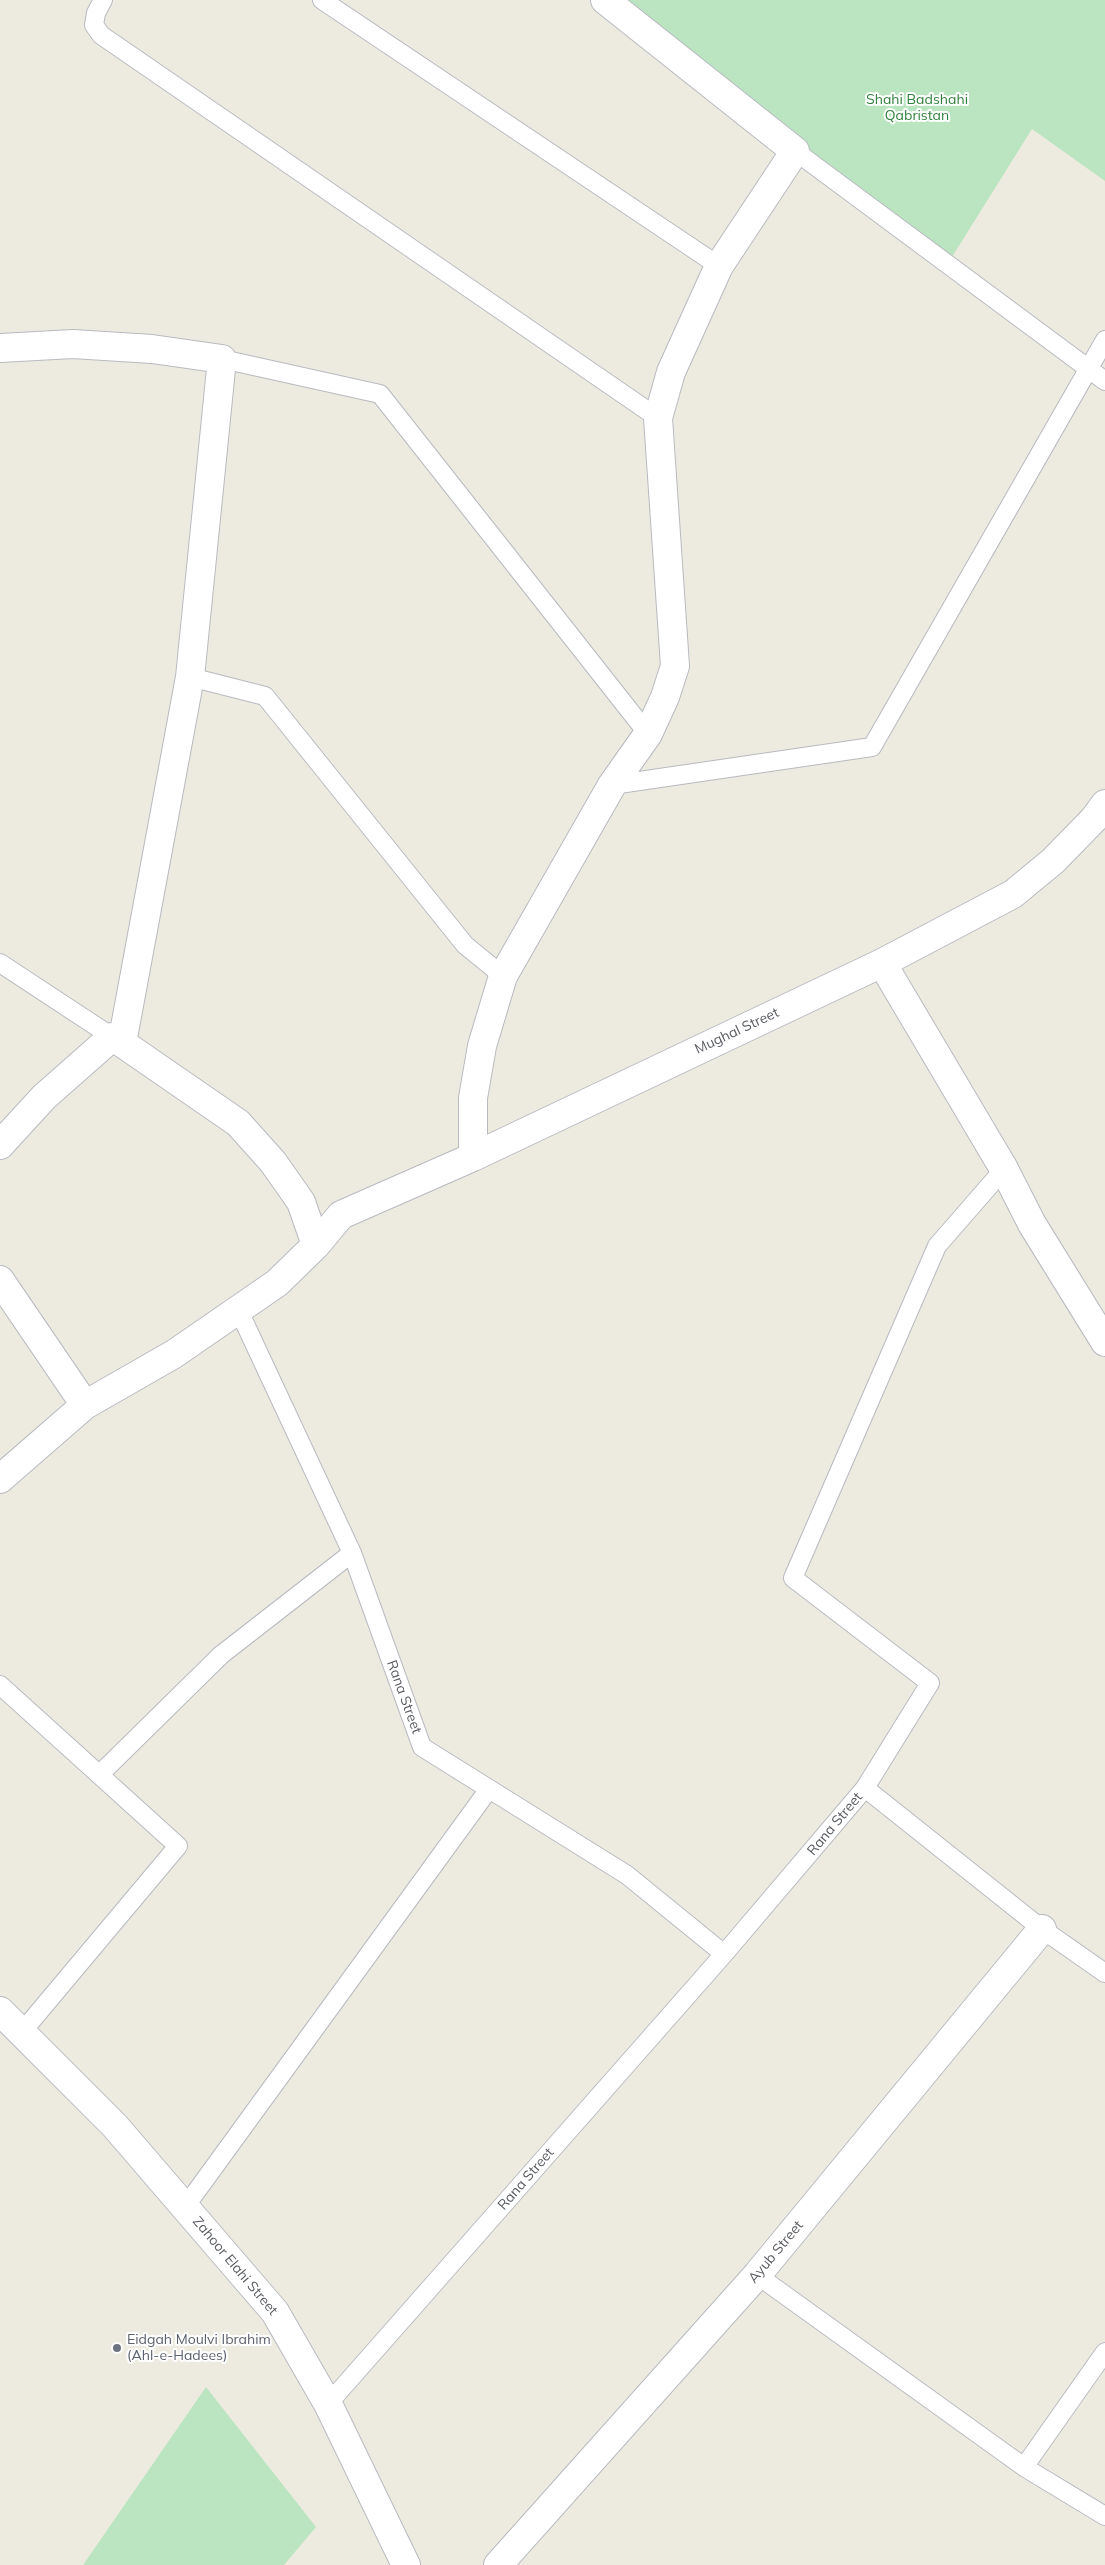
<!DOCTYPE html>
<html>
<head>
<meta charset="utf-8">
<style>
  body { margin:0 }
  canvas { display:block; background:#edebe0 }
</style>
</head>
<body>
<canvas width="1105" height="2565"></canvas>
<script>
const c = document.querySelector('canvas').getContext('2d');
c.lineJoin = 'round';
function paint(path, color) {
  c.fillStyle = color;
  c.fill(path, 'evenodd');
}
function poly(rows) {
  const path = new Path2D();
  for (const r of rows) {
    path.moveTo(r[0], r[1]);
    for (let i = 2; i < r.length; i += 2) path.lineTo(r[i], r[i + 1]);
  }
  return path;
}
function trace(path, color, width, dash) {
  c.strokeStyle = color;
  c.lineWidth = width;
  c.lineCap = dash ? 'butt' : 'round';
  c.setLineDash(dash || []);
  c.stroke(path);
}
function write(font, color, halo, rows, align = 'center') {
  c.font = font + ' Mulish,sans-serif';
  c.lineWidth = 4;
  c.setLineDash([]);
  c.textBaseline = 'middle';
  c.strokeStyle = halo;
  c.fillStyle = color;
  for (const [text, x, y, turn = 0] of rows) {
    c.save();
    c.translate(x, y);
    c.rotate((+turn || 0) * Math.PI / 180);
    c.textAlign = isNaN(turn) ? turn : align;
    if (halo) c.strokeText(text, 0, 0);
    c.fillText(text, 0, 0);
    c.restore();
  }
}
const green = poly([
  [606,0,1105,0,1105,181,1032,129,947,265],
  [206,2387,316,2527,284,2565,83,2565]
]);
const service = poly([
  [103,0,96,13,94,25,101,35,658,418],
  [322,0,719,266],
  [795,151,1105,381],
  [222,359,380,394,648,734],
  [190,677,265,696,465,945,503,976],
  [612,785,872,747,1105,340],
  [0,963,120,1042],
  [239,1311,352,1553,422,1747,627,1875,724,1954],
  [0,1685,178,1846,22,2032],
  [99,1775,221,1655,352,1553],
  [865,1788,1042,1929,1105,1973],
  [185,2207,489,1789],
  [757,2275,1024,2467,1105,2516],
  [328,2404,724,1954,865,1788,930,1683,793,1578,937,1246,1004,1169],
  [1024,2467,1105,2352]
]);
const minor = poly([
  [0,348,73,344,152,349,222,359,190,677,122,1043,238,1123,273,1162,301,1202,316,1245],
  [882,963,1004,1169,1032,1224,1105,1342],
  [0,1145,44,1097,112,1037],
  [473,1157,473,1098,482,1046,503,976,612,785,648,734,665,697,675,666,658,418,671,372,719,266,795,151,605,0],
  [0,1280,85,1405],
  [0,1479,85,1405,174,1354,277,1283,316,1245,341,1215,473,1157,882,963,1013,894,1053,861,1094,819,1105,804],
  [0,2011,115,2126,275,2312,328,2404,406,2565],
  [498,2565,757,2275,1042,1929]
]);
const markers = [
  [117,2348,5,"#6b7280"]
];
const parkNames = [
  ["Shahi Badshahi",917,100],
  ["Qabristan",917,116]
];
const streetNames = [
  ["Mughal Street",737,1031,-25],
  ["Rana Street",404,1697,70],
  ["Rana Street",835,1824,-50],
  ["Rana Street",526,2179,-49],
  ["Ayub Street",776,2252,-50],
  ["Zahoor Elahi Street",235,2266,50]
];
const worshipNames = [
  ["Eidgah Moulvi Ibrahim",127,2340],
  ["(Ahl-e-Hadees)",127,2356]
];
paint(green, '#bbe5c0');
trace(service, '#b8bac0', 20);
trace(minor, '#b8bac0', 30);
trace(service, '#fff', 18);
trace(minor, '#fff', 28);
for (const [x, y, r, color] of markers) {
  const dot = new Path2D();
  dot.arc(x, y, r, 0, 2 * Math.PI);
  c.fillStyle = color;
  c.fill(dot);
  trace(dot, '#fff', 2);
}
write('14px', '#31813e', '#fff', parkNames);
write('14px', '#595c62', '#fff', streetNames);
write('14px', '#5b616d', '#fff', worshipNames, 'left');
</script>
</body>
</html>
